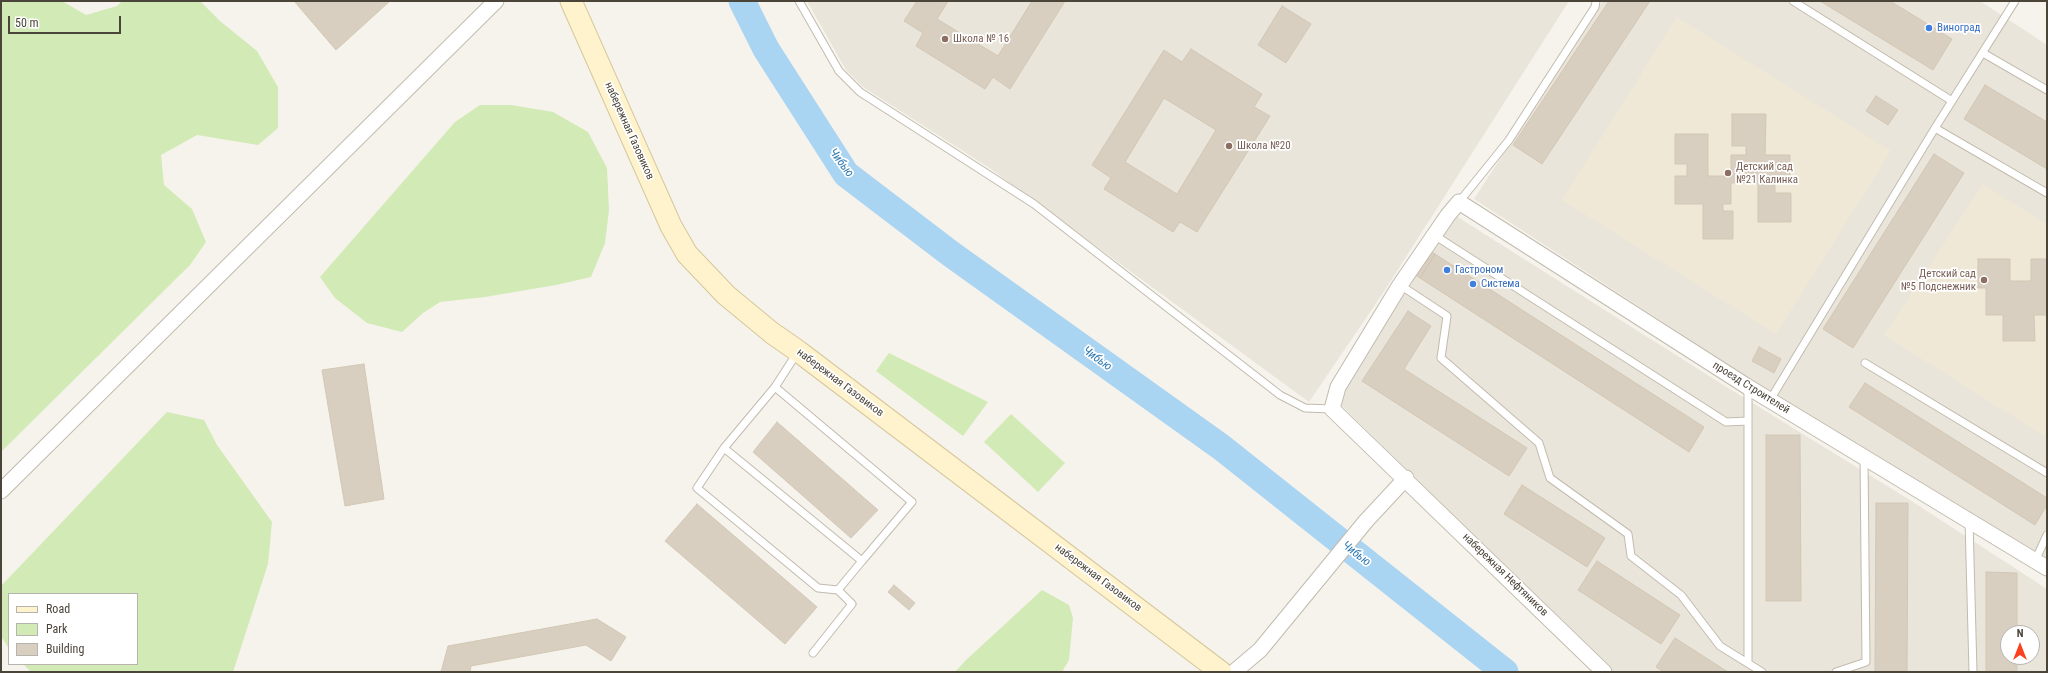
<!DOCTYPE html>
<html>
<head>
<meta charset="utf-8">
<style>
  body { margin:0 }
  #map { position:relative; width:2048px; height:673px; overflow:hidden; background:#f6f3ec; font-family:"Roboto Condensed",sans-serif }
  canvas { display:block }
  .frame { position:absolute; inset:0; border:2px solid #4b4439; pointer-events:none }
  .legend { position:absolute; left:8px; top:593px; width:130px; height:72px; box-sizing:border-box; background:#fff; border:1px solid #b7b4b0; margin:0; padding:5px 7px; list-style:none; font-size:12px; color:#4b4439 }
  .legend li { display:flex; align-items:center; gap:8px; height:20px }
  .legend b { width:20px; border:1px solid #b7b4b0 }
  .north { position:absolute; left:2000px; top:625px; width:40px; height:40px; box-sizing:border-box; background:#fff; border:1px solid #b7b4b0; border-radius:50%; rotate:0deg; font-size:11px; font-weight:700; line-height:16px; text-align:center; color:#4b4439 }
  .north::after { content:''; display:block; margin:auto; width:14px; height:18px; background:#fc3f1d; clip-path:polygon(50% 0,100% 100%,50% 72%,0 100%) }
  .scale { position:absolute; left:8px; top:16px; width:113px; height:18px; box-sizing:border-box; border:2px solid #4b4439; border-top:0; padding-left:5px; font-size:12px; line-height:14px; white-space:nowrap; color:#4b4439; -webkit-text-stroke:3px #fff; paint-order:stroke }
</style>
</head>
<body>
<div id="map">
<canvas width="2048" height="673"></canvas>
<div class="frame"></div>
<ul class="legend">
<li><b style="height:5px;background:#fff3cd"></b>Road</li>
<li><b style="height:11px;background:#d2eab5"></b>Park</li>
<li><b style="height:11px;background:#d8cfc1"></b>Building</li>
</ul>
<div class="north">N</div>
<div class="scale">50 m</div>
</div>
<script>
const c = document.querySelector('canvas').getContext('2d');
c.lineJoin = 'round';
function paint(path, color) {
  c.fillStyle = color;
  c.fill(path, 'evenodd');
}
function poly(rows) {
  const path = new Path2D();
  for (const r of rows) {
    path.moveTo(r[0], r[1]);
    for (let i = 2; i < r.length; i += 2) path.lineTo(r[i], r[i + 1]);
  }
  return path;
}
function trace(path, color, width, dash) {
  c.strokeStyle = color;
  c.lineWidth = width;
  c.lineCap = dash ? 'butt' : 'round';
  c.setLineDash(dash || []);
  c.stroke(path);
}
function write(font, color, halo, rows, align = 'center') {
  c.font = font + ' "Roboto Condensed",sans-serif';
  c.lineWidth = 3.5;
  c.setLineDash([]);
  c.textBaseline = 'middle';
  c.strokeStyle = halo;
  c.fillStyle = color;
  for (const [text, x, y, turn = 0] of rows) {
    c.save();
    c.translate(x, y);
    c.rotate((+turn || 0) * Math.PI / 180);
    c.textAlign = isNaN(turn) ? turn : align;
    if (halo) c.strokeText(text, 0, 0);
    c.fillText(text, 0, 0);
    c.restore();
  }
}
const residential = poly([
  [807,1,1569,1,1383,293,1309,402,988,167,863,87,846,70],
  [1603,1,1980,1,2047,45,2047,561,1786,402,1474,199],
  [1456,216,1725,386,1910,500,2047,589,2047,672,1611,672,1339,403,1341,394,1409,280],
  [2008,633,2032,633,2032,657,2008,657]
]);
const education = poly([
  [1677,17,1891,151,1776,334,1562,200],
  [1983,184,2047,225,2047,430,2044,436,1884,335]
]);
const green = poly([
  [1,1,62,1,86,15,117,6,122,1,200,1,220,21,257,51,278,87,278,128,258,145,197,135,161,155,164,185,192,209,206,242,190,265,1,452],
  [480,105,511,105,553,112,588,132,607,168,609,210,605,243,591,277,556,285,485,297,440,302,423,313,402,332,367,323,335,298,320,277,455,122],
  [889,353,988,402,963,436,876,371],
  [167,412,204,420,217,445,272,522,268,564,233,672,31,672,23,664,137,664,137,594,9,594,9,649,1,636,1,586],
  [1011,414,1065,463,1038,492,984,442],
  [1042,590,1069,605,1073,618,1069,660,1062,672,955,672,965,661]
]);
const river = poly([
  [742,1,766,49,846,174,951,254,1221,447,1505,672]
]);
const building = poly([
  [294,1,390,1,336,50,294,1],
  [917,1,948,1,937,19,998,56,1032,1,1065,1,1010,89,993,77,985,89,916,46,923,33,904,21,917,1],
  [1609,1,1650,1,1542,164,1513,145,1609,1],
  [1820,1,1890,1,1952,39,1933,70,1820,1],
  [1282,6,1311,24,1286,63,1258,45,1282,6],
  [1191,49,1262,94,1254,107,1270,116,1197,232,1180,222,1173,232,1104,189,1111,178,1092,165,1164,50,1182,62,1191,49],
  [1164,98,1216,130,1177,194,1125,162,1164,98],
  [1985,85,2047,122,2047,169,1964,119,1985,85],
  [1876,96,1898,110,1888,125,1866,111,1876,96],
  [1732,114,1766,114,1765,155,1790,155,1790,183,1775,183,1775,193,1791,193,1791,222,1758,222,1758,183,1731,183,1731,204,1723,204,1723,211,1733,211,1733,239,1703,239,1703,204,1675,204,1675,176,1687,176,1687,164,1675,164,1675,134,1708,134,1708,176,1731,176,1731,155,1746,155,1746,146,1732,146,1732,114],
  [1934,154,1964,173,1853,348,1823,329,1934,154],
  [1428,249,1435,254,1420,278,1412,273,1428,249],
  [1435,254,1704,427,1689,452,1420,278,1435,254],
  [1978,259,2010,259,2010,281,2031,281,2031,259,2047,259,2047,315,2034,315,2035,341,2003,341,2003,315,1986,315,1986,288,1978,288,1978,259],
  [1408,311,1431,326,1404,369,1527,448,1509,476,1362,381,1408,311],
  [1759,347,1781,359,1774,373,1752,361,1759,347],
  [364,364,384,499,345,506,322,370,364,364],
  [1865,383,2047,498,2047,505,2035,525,1849,407,1865,383],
  [777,422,878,510,851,538,753,452,777,422],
  [1766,435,1800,435,1801,601,1766,601,1766,435],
  [1522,485,1605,538,1587,567,1504,514,1522,485],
  [1876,503,1908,503,1907,672,1875,672,1876,503],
  [697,504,817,607,785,644,665,541,697,504],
  [1597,561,1680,615,1661,644,1578,590,1597,561],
  [1986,572,2017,573,2017,633,2008,633,2008,657,2017,657,2017,672,1986,672,1986,572],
  [894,585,915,603,909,610,888,592,894,585],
  [597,619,626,637,611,661,586,645,471,666,470,672,441,672,448,646,597,619],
  [1675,638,1728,672,1664,672,1656,667,1675,638]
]);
const service = poly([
  [799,1,839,71,860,92,1034,204,1280,395,1305,408,1332,409],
  [1793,1,1952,101],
  [1983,53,2047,90],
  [1935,128,2047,193],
  [1459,202,1509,140,1595,7,1596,1],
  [1434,235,1726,422,1748,421],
  [1400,285,1447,316,1441,358,1539,443,1550,478,1628,534,1631,556,1681,595,1720,646,1762,672],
  [1865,363,2047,473],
  [775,387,912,502,862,561,724,448,775,387,797,353],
  [1748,387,1748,663],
  [1770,400,1935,128,2015,1],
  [724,448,697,488,818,588,838,590],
  [1969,520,1973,672],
  [2035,561,2047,535],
  [813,653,852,604,838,590,862,561],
  [1836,672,1866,662,1864,457]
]);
const minor = poly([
  [1,491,496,1],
  [1234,672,1260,650,1366,521,1406,478],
  [1604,672,1332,409,1338,387,1400,285,1448,215,1459,202,1748,387,2047,568]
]);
const secondary = poly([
  [571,1,671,226,687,254,726,295,772,333,798,351,1221,672]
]);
const markers = [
  [1929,28,4,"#3f7fe0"],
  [945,39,4,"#8d6e63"],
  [1229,146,4,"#8d6e63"],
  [1728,173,4,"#8d6e63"],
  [1447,270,4,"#3f7fe0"],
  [1984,280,4,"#8d6e63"],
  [1473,284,4,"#3f7fe0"]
];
const shopNames = [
  ["Виноград",1937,28],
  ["Гастроном",1455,270],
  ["Система",1481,284]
];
const educationNames = [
  ["Школа № 16",953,39],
  ["Школа №20",1237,146],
  ["Детский сад",1736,167],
  ["№21 Калинка",1736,180],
  ["Детский сад",1976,274,"right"],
  ["№5 Подснежник",1976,287,"right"]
];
const streetNames = [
  ["набережная Газовиков",629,131,66],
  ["набережная Газовиков",840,383,37],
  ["проезд Строителей",1751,388,32],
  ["набережная Нефтяников",1505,575,44],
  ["набережная Газовиков",1098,578,37]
];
const waterNames = [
  ["Чибью",841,163,53],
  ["Чибью",1097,359,36],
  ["Чибью",1356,554,38]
];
paint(residential, '#eae5da');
paint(education, '#efe8d6');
paint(green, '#d2eab5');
trace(river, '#a9d4f2', 27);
paint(building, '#d8cfc1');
trace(building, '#d3c7b4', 1);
trace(service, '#c2bbae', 9);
trace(minor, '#c2bbae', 17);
trace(secondary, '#d6c79b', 23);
trace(service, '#fff', 7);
trace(minor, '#fff', 15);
trace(secondary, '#fff3cd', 21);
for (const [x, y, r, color] of markers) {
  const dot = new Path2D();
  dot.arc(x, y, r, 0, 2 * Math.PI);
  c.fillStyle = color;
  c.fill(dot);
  trace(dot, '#fff', 1.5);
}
write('11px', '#366cbe', '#fff', shopNames, 'left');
write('11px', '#785e54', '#fff', educationNames, 'left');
write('11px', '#4b4439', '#fff', streetNames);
write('italic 12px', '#2e7ab2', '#fff', waterNames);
</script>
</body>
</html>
